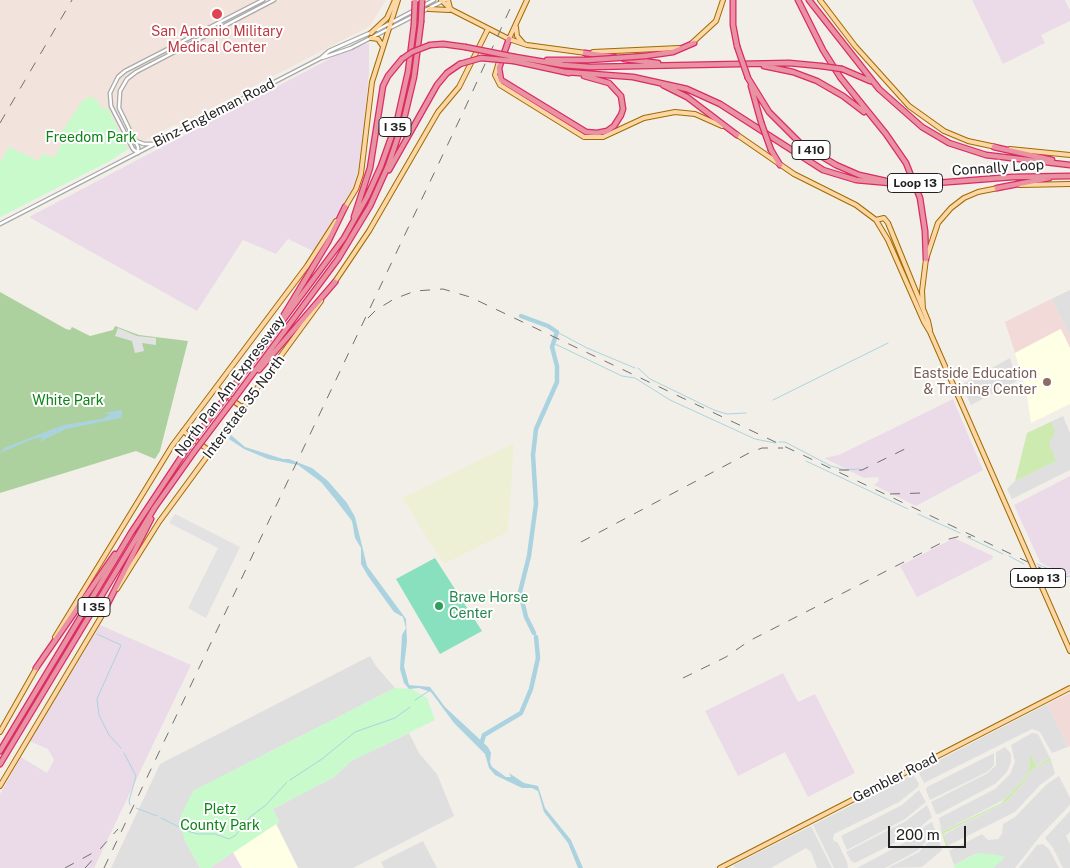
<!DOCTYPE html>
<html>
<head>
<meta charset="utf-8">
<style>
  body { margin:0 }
  #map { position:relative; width:1070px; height:868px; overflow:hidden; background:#f2efe9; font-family:"Public Sans",sans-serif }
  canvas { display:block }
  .scale { position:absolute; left:888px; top:826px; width:78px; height:22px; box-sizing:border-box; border:2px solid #222; border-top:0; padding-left:6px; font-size:15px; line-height:18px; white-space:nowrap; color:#222; -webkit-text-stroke:4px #fff; paint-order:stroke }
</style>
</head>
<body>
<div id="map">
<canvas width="1070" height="868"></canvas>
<div class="scale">200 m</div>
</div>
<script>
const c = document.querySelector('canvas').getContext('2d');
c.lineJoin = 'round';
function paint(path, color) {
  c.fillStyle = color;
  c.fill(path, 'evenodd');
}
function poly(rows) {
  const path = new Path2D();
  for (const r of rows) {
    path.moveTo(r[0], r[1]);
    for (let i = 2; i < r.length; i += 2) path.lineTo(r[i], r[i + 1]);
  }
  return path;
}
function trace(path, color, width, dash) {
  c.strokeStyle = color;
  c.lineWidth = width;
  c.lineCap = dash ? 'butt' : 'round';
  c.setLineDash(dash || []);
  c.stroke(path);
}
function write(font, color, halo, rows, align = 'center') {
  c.font = font + ' "Public Sans",sans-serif';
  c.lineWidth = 4;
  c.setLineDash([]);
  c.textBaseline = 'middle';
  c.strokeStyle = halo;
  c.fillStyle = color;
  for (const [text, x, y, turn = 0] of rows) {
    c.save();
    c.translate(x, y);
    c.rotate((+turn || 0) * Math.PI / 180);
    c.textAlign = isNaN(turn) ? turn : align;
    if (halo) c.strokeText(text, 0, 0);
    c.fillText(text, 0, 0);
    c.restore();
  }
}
const residential = poly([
  [1070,290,1070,336,1051,299],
  [1010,358,1017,381,971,405,961,385],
  [1063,416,1070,433,1070,470,1012,499,1007,489,1015,481,1055,461,1048,442,1051,422],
  [370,656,376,666,395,688,193,791,184,839,200,868,111,868,160,764],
  [1047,704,1068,747,1052,753,1040,732,1032,729,924,783,918,771],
  [409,733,419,753,437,774,454,816,353,868,298,868,276,824,279,822,273,809,334,777,351,761],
  [1032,733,1038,734,1050,758,1035,766,1030,755,1029,768,1023,781,1005,799,942,832,939,818,995,789,1010,774,1015,762,1011,745],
  [1005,747,1011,754,1011,762,1007,772,995,784,939,814,936,814,931,802,988,773,996,765,996,752],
  [994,753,994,765,987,772,930,800,926,790,927,787],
  [1051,760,1055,774,1040,785,1015,812,947,846,943,835,1007,801,1024,783,1029,771],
  [913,774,919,784,918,787,899,802,834,834,833,840,838,843,847,862,848,868,834,868,813,825],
  [1059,776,1070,798,1070,805,1041,835,1015,868,993,868,1005,857,975,854,954,865,949,851,982,834,988,840,998,839,1002,834,1003,824,1015,817,1047,784],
  [919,790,926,802,905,819,847,850,841,836,902,805],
  [927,805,932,817,912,834,855,863,851,861,846,852,906,821],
  [1070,811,1070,832,1066,836,1070,844,1070,868,1063,868,1053,848,1045,838],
  [932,822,937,835,928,840,917,851,885,868,857,868,913,838,925,826],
  [811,826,832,868,817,868,811,852,806,848,771,868,734,868,734,865],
  [938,837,942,850,922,867,888,868,919,852,928,842],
  [423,841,437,868,384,868,381,862],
  [1043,844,1049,849,1059,868,1019,868,1037,845]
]);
const commercial = poly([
  [1051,299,1070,336,1070,348,1060,329,1015,353,1005,322],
  [1070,693,1070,746,1068,747,1047,704]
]);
const industrial = poly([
  [972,0,1065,0,1070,10,1070,21,1041,35,1045,43,1003,64],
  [369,43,369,72,361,164,354,186,342,207,313,251,288,239,276,254,243,240,197,311,29,217,335,56],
  [953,399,983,470,916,506,874,485,879,481,878,477,864,478,824,458,839,455],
  [1070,476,1070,574,1065,577,1040,562,1014,505],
  [954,538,993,556,992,559,917,597,900,566],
  [100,625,191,665,94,868,0,868,0,794,21,757,47,773,54,760,48,749,29,741],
  [783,673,798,702,815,694,855,773,808,797,785,752,738,776,705,711],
  [233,852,242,868,210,868]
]);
const education = poly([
  [1061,329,1070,348,1070,404,1031,423,1026,390,1015,353],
  [276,824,298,868,242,868,233,852]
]);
const military = poly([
  [0,0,386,0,370,26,179,125,174,125,0,217]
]);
const farmland = poly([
  [514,443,508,532,444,564,402,498]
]);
const grass = poly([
  [1063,416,1051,422,1055,432,1049,443,1056,461,1015,481,1027,433],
  [1030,754,1036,766,1050,758,1051,760,1029,771,1024,783,1007,801,943,834,948,846,946,847,938,821,942,832,1001,803,1023,781,1029,768]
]);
const forest = poly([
  [0,292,66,329,70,330,72,327,90,336,113,330,115,326,139,335,188,341,160,451,155,459,136,451,0,493]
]);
const park = poly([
  [91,97,97,100,102,109,107,107,128,149,110,161,0,217,0,163,9,147,39,161,43,153,54,158,62,143,58,137,84,99],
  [395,688,412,689,427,698,435,720,351,761,334,777,273,809,279,822,210,868,200,868,184,839,180,817,193,791],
  [978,853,997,855,1005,857,993,868,955,868,954,865]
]);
const pitch = poly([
  [435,558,482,631,440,654,396,579]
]);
const parking = poly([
  [118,328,137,336,156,338,156,345,142,343,144,351,135,353,132,341,115,336],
  [175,514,240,547,206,618,188,608,218,548,169,523]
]);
const water = poly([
  [122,410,122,416,120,418,66,429,39,442,43,437,30,440,0,453,4,448,40,434,64,425,101,419,110,415,104,413],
  [231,435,245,447,283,459,289,459,312,468,328,481,347,503,355,517,367,566,406,619,407,642,404,666,409,685,430,687,445,707,488,747,491,753,490,762,492,767,506,777,511,777,509,773,524,783,538,786,545,808,571,840,583,868,578,868,568,843,544,812,538,791,532,788,522,788,495,775,489,768,485,754,454,723,431,692,419,688,409,689,404,683,400,669,402,635,406,628,403,617,394,612,368,576,361,564,361,548,355,538,352,521,335,499,321,482,298,465,268,459,244,449,229,439]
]);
const stream = poly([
  [557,332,587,348,635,368],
  [553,343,622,376,635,378,670,400,755,439,775,443],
  [638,368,650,379,714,410,727,414,746,413],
  [773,400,888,343],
  [779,442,785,442,831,466,845,470,858,469],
  [806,461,908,509],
  [918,514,960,533],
  [967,537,1003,554],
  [1009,556,1024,564],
  [1037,564,1061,574],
  [1065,577,1070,576],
  [97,634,121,645,97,699,99,715,109,735,121,748],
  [415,700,429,691],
  [124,753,136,776,129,801,130,805],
  [290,780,322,759,355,732,395,718,410,707],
  [136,808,157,816],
  [161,818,187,831,198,834,215,834,229,839,236,835,250,817,266,805,287,782]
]);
const river = poly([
  [521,316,548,326,557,332,552,347,557,366,557,382,536,429,533,455,536,504,529,556,520,592,526,617,534,633],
  [481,745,484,735,521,713,531,689,538,658,536,637]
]);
const minor = poly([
  [377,30,434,0],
  [322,58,351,48,445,0],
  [136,141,144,144,154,144],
  [138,153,133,149,111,106,110,93,118,77,125,71,263,0],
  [138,153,138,147,119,108,120,91,127,79,136,72,274,0],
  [0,224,321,58,329,51,372,32]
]);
const major = poly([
  [441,0,452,10,509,39,527,45,586,53],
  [448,0,450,8],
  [820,0,855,46,909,106,944,131,968,141,996,147],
  [429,9,449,10],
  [516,27,517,36,523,43],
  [371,33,387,18,395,0],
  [371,38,378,39,382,45],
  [508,41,527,0],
  [692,43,716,21,723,0],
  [593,52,679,48],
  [500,58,495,75,500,85,584,137,603,137,644,118,675,112,695,114,722,126],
  [736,134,794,174,856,205,876,220,888,240,924,322,930,332,1070,651],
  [1010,149,1070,155],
  [1020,185,1070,184],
  [344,209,356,189,361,174,372,82,398,0],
  [876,220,884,218,888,223,928,321,930,330],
  [334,283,369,231,438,112,459,87,488,29],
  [923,309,922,291,926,259,938,223,951,208,964,198,978,192,998,188],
  [216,388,243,408],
  [183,431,211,452],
  [117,589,159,522,321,301],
  [55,637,172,446,307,266,336,221],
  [0,732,37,667],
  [0,786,104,612],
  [720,868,1070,688]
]);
const highway = poly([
  [733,0,733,25,737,46],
  [798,0,823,50,840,77,886,134,906,163,920,198,925,231,926,259],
  [809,0,879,89,922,127,949,143,986,155,1070,165],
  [509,39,499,68,501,80,586,132,597,133,607,131,614,126,621,115,623,109,621,96,609,83,584,76],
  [430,45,443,44,465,47],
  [585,53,614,57],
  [645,56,673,52,694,43],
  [515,57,563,65,590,67,789,63,821,66],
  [624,59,658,63],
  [547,60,588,60],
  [514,61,569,73],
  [764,66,793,72,817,81,843,96,864,112],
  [842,69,870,81],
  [566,72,633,77,687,89,720,104,823,170,856,180,901,184],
  [748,78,769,112,801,144,836,165,859,175,886,181],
  [663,85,687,97,737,135],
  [751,86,761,122],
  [994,147,1052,160],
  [771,150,780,165],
  [389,170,437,85,447,73,460,64],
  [923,184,1013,177,1070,176],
  [997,188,1049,178],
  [354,217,370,168,383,86,388,76,402,59],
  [279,323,328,242,345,207],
  [259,370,335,282],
  [228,394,344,238,367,197,381,166,397,121,408,72,414,25],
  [234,399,338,259,370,206,388,166,404,119,414,77,421,22],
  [103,613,151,519],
  [36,668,115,554],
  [0,751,131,533,188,447],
  [0,764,155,507,194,452]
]);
const rail = poly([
  [0,123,72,0],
  [368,318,376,310,394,299,415,291,443,289,470,297,1070,582],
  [839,470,862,470,909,447],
  [890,494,922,493],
  [581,542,749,453,762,448,783,448],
  [683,678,726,657,749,641,949,539,961,536,971,537],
  [65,868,100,849,118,829],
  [85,868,98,854],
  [104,868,466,106,514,0]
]);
const highwayBridge = poly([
  [421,22,422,0],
  [414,25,415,1],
  [737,46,748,78],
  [465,47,515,57],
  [402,59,412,52,430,45],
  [588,60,645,56],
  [460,64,481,58,514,61],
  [821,66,842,69],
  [761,122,771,150],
  [907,184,923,184],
  [188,447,228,394],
  [194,452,234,399]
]);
const markers = [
  [217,14,6,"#e0444e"],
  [1047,382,5,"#8d6e63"],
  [439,606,5,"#2e9e5b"]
];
const shields = [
  [395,127,32],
  [811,150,38],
  [915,183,55],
  [1038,578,55],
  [94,607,32]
];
const shieldNames = [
  ["I 35",395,127],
  ["I 410",811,150],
  ["Loop 13",915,183],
  ["Loop 13",1038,578],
  ["I 35",94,607]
];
const healthNames = [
  ["San Antonio Military",217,32],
  ["Medical Center",217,48]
];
const streetNames = [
  ["Binz-Engleman Road",214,113,-27],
  ["Connally Loop",998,168,-4],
  ["North Pan Am Expressway",230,386,-53],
  ["Interstate 35 North",244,407,-53],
  ["Gembler Road",895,778,-27]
];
const parkNames = [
  ["Freedom Park",91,138],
  ["White Park",68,401],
  ["Pletz",220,810],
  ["County Park",220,826]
];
const educationNames = [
  ["Eastside Education",1037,374],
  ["& Training Center",1037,390]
];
const leisureNames = [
  ["Brave Horse",449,598],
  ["Center",449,614]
];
paint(residential, '#e0dfdf');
paint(commercial, '#f2dad9');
paint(industrial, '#ebdbe8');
paint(education, '#ffffe5');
paint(military, '#f3e3dd');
paint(farmland, '#eef0d5');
paint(grass, '#cdebb0');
paint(forest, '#add19e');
paint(park, '#c8facc');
paint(pitch, '#88e0be');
paint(parking, '#e2e2e2');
paint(water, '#aad3df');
trace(stream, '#aad3df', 1);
trace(river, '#aad3df', 4.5);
trace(minor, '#a9a9a9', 5);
trace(major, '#a06b00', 6);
trace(highway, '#dc2a67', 7);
trace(minor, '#fff', 2.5);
trace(major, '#fcd6a4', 4);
trace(highway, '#e892a2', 4.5);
trace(rail, '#707070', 1, [10, 10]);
trace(highwayBridge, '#dc2a67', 7, []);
trace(highwayBridge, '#e892a2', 4.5);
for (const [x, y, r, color] of markers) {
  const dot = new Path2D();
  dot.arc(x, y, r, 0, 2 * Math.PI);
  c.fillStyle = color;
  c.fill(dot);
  trace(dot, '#fff', 2);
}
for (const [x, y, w] of shields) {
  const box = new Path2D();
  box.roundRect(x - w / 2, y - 9.5, w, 19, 4);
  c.fillStyle = '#fff';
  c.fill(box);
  trace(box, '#222', 1);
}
write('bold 12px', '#222', null, shieldNames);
write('14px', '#be3a42', '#fff', healthNames);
write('14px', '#222', '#fff', streetNames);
write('14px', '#0c8416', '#fff', parkNames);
write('14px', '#785e54', '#fff', educationNames, 'right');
write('14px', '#27864d', '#fff', leisureNames, 'left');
</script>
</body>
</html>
